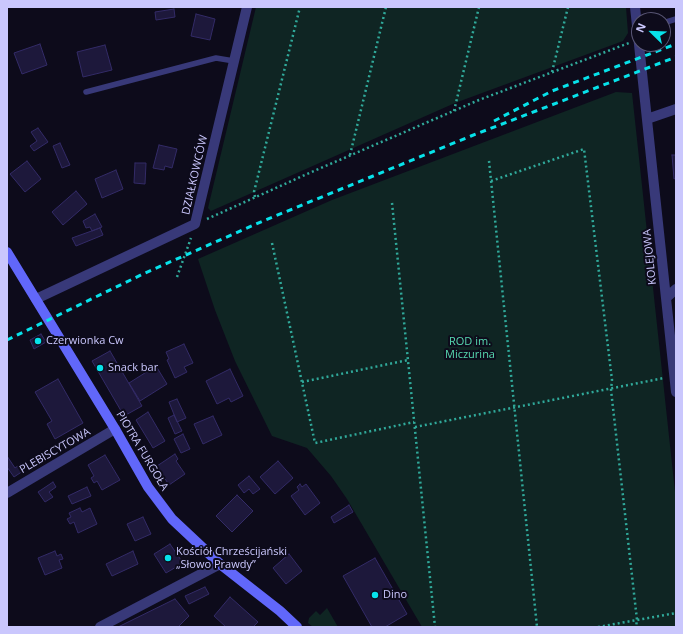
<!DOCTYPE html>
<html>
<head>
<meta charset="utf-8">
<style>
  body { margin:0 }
  #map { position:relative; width:683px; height:634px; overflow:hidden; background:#0d0b1b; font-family:"Open Sans",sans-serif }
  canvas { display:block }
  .frame { position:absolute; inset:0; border:8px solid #cac7fd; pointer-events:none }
  .north { position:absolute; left:631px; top:12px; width:40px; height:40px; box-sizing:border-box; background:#0d0b1b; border:1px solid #595675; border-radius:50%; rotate:293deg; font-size:11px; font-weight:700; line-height:16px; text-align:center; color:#cac7fd }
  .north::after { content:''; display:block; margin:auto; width:14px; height:18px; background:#07e2ea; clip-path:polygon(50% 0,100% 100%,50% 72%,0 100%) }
</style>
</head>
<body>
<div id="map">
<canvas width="683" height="634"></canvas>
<div class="frame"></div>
<div class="north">N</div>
</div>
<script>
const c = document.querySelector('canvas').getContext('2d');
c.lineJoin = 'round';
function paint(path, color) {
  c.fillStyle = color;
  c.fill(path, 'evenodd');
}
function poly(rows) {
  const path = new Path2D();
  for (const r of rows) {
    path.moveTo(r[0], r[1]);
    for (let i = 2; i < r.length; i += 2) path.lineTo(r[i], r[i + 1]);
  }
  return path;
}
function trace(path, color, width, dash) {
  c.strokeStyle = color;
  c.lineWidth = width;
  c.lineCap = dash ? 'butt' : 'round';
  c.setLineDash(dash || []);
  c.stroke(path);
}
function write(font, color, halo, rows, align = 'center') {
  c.font = font + ' "Open Sans",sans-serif';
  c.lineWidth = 4;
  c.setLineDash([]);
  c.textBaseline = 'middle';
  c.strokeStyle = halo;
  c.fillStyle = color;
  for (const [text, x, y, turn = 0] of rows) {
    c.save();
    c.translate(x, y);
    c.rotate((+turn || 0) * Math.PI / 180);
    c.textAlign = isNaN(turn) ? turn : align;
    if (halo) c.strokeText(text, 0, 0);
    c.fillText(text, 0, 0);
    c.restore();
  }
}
const green = poly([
  [256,7,626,7,628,33,623,41,455,103,211,211,208,208],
  [616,92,632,93,676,501,676,627,422,627,347,499,331,476,307,448,272,436,235,361,215,310,198,259,332,200],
  [327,608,338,627,313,627,308,623,309,618,316,611,320,615]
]);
const building = poly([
  [174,9,175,17,156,20,155,12,174,9],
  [196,14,215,19,210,40,191,36,196,14],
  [40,44,47,65,22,74,14,53,40,44],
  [105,45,112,70,83,77,77,52,105,45],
  [38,128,48,142,34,151,30,146,37,141,31,132,38,128],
  [60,143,70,165,62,168,53,146,60,143],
  [159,145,177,149,172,168,165,166,164,170,153,168,159,145],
  [672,155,676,155,676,178,674,179,672,155],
  [27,161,41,179,25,192,10,174,27,161],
  [135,163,146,163,145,184,134,183,135,163],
  [116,170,123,189,102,198,95,179,116,170],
  [76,191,87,204,63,225,52,212,76,191],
  [95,214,102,227,92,231,90,227,86,228,83,221,95,214],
  [100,228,103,235,76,246,72,238,100,228],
  [41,334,46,342,34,349,30,340,41,334],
  [184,344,193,363,184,367,187,372,175,378,167,360,169,359,166,352,184,344],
  [110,351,142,406,124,416,92,361,110,351],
  [156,366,167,384,140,401,129,383,156,366],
  [230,369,243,396,231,402,229,398,217,404,206,381,230,369],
  [58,379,83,423,55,439,47,424,52,421,35,392,58,379],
  [177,399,186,418,177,422,169,402,177,399],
  [148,412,165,441,153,448,136,420,148,412],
  [174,415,182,431,175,434,168,418,174,415],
  [213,416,222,435,203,444,194,424,213,416],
  [183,434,190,449,181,453,174,439,183,434],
  [175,454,178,459,176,461,185,474,169,485,157,466,175,454],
  [105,455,120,480,102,490,97,481,94,483,91,478,94,476,88,465,105,455],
  [7,456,15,468,22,463,26,469,14,477,7,467,7,456],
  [278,461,293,478,275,494,260,477,278,461],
  [249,476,260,489,253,494,249,489,244,493,238,485,249,476],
  [53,482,56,487,49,492,53,497,45,502,38,492,53,482],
  [300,484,302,487,306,484,320,503,305,515,291,496,299,490,297,487,300,484],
  [87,487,91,496,72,504,68,496,87,487],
  [237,495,253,511,232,532,216,516,237,495],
  [349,505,353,512,334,523,331,517,349,505],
  [80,508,82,512,90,508,97,524,78,533,74,522,70,524,67,519,71,517,69,513,80,508],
  [143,517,151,534,135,541,127,524,143,517],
  [170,544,183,563,166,573,154,554,170,544],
  [55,551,57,556,61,554,63,559,59,560,62,568,45,575,38,558,55,551],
  [133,551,138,564,112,576,106,564,133,551],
  [289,554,302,571,286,584,273,568,289,554],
  [375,558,407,614,385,627,372,627,343,576,375,558],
  [205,587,209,594,189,604,185,596,205,587],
  [230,597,258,622,253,627,226,627,214,616,230,597],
  [175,599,189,616,178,627,118,627,175,599]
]);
const path = poly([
  [552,72,568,7],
  [454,111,479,7],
  [350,155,386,7],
  [489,161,537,627],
  [491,181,584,149,612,380,611,390,637,620,636,627],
  [255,197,254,192,300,7],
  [392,203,435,627],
  [207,219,307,174,479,100,629,43],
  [272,243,315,443,414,422],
  [177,277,191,238],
  [302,382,408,360],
  [415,427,664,378],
  [598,627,676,613]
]);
const lane = poly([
  [663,23,676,19],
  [86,92,216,58,234,61]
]);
const street = poly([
  [635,7,676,392],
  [647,119,676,109],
  [666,298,676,289],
  [36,299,195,224,247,7],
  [7,493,115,429],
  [100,627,220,564]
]);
const secondary = poly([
  [7,252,115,429,148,487,172,519,220,564,280,611,297,627]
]);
const rail = poly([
  [494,121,552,91,676,44],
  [7,340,145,273,263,221,471,136,676,57]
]);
const markers = [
  [38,341,4,"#07e2ea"],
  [100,368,4,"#07e2ea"],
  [168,558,4,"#07e2ea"],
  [375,595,4,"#07e2ea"]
];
const streetNames = [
  ["DZIAŁKOWCÓW",195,175,-77],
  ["KOLEJOWA",650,257,-96],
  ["PLEBISCYTOWA",55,451,-30],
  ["PIOTRA FURGOŁA",142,451,59]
];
const poiNames = [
  ["Czerwionka Cw",46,341],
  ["Snack bar",108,368],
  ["Kościół Chrześcijański",176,552],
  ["„Słowo Prawdy”",176,565],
  ["Dino",383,595]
];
const parkNames = [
  ["ROD im.",470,342],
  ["Miczurina",470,355]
];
paint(green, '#0f2523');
paint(building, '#1d183b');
trace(building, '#332b67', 1);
trace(path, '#30a99a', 2.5, [2, 3]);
trace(lane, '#383979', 5.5);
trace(street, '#383979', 10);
trace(secondary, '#6167fa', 10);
trace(rail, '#07e2ea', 3, [6, 5]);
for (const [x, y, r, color] of markers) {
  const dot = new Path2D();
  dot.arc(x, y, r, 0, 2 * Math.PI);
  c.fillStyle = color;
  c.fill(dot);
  trace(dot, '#0d0b1b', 1.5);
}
write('11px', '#cac7fd', '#0d0b1b', streetNames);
write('11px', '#cac7fd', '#0d0b1b', poiNames, 'left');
write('11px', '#57dab1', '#0d0b1b', parkNames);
</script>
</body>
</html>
